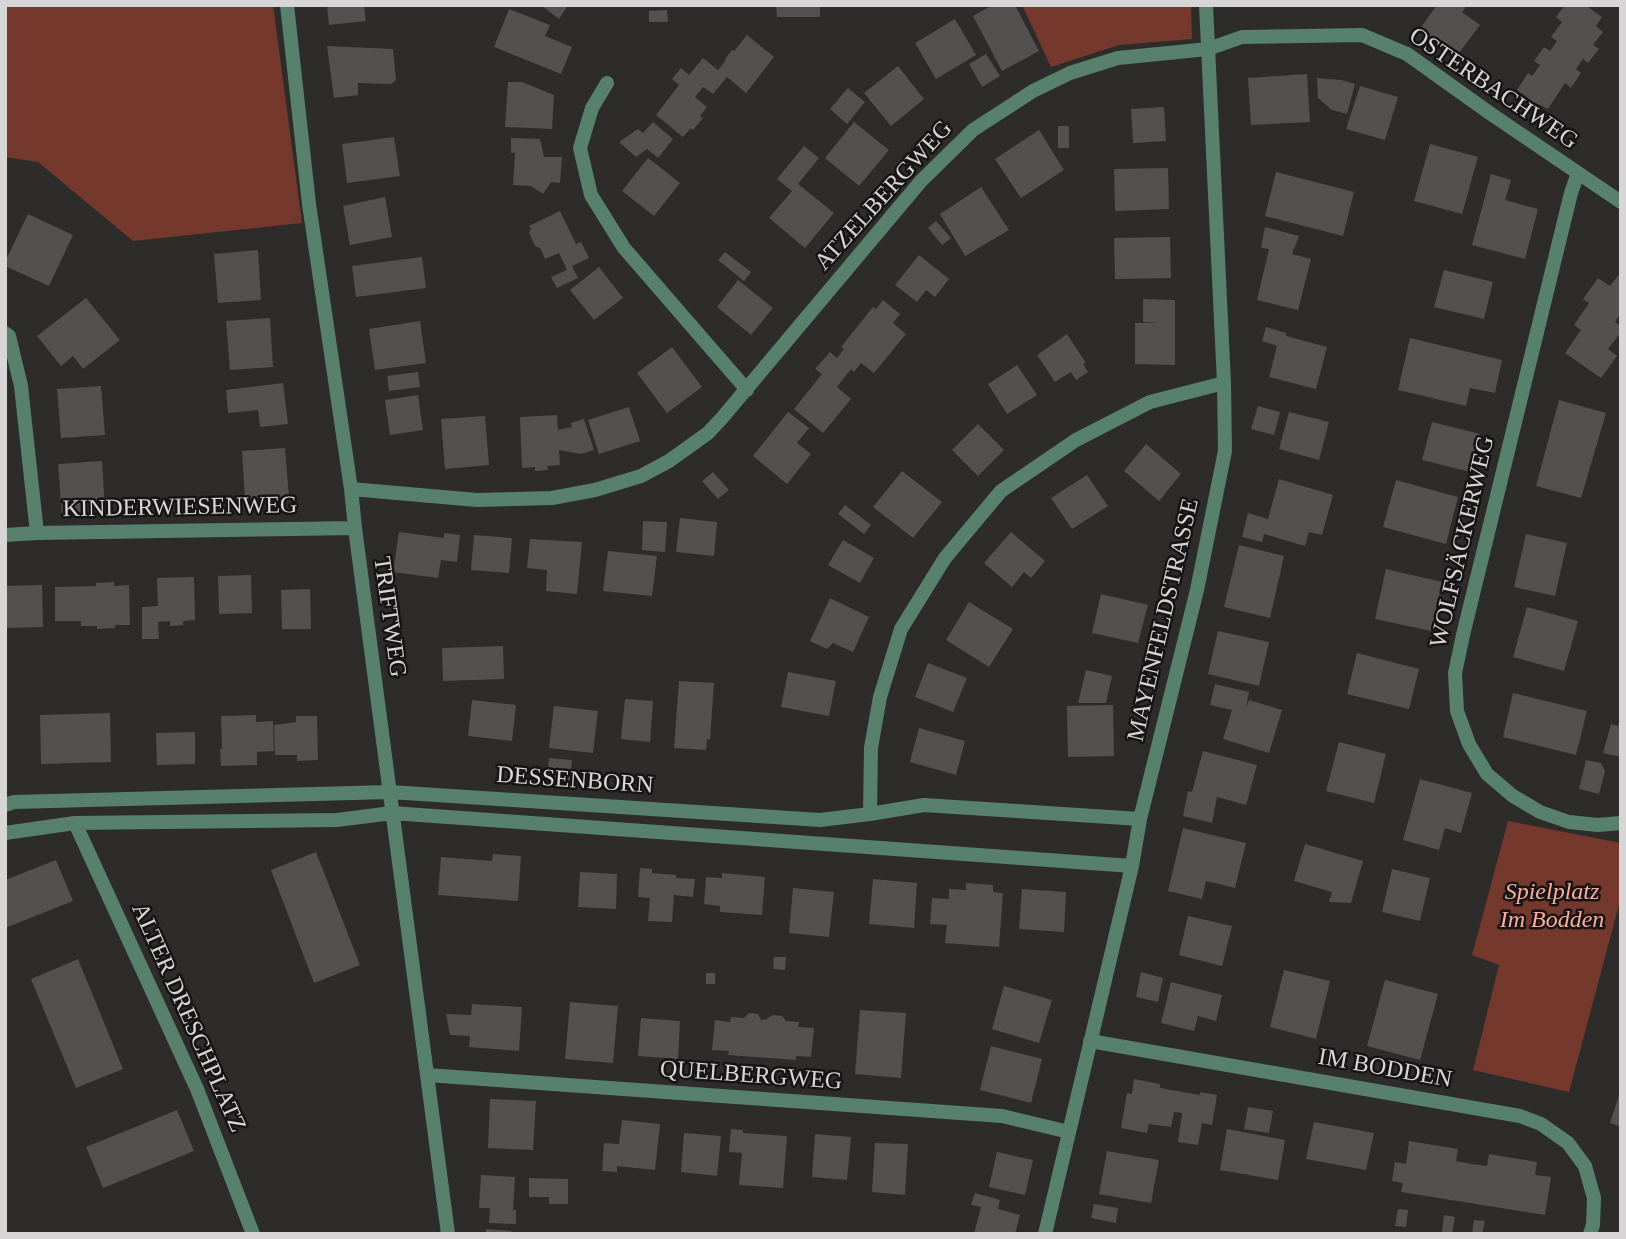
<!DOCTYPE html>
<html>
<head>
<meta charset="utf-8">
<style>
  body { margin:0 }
  #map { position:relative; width:1626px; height:1239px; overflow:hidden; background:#2e2c2b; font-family:Georgia,serif }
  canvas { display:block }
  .frame { position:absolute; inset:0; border:7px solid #d7d5d5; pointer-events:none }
</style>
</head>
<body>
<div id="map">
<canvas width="1626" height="1239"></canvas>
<div class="frame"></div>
</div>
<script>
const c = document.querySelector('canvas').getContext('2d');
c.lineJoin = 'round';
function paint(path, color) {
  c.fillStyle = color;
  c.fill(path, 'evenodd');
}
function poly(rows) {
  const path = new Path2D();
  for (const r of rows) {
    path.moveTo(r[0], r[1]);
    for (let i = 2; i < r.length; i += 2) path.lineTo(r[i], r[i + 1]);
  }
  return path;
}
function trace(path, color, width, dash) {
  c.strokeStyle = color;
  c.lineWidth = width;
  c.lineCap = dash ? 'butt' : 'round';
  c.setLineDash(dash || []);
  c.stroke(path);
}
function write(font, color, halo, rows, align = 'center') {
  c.font = font + ' Georgia,serif';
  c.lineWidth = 5;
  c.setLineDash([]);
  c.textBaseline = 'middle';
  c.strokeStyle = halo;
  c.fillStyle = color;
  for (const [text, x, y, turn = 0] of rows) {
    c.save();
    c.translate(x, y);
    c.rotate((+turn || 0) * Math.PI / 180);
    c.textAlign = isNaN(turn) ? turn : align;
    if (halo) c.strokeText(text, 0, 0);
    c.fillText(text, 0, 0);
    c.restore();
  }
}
const green = poly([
  [5,5,273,5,302,223,133,241,38,162,5,157],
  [1022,5,1191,5,1192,39,1119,45,1051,67],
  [1508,821,1621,843,1621,897,1569,1092,1473,1070,1499,965,1472,955]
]);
const building = poly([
  [327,5,364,5,366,21,329,25],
  [541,5,568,5,559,19],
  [776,5,820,5,820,17,777,17],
  [993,5,1015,5,1039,51,1002,71,973,16],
  [1437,5,1467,5,1462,12,1480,25,1456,57,1419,30],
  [1565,5,1585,5,1602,17,1596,26,1603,32,1593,45,1599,49,1588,63,1583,59,1576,69,1581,73,1571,88,1565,83,1548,109,1532,101,1517,90,1528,73,1532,76,1540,65,1534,61,1544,47,1550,51,1557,41,1551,37,1562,22,1556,17],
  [509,9,550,25,545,36,572,47,561,74,494,47],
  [667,10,668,22,649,22,649,11],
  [955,19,976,55,936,79,915,43],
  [747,35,774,57,746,93,727,77,713,94,703,87,695,97,707,107,700,116,703,118,693,130,691,128,683,137,656,115,679,85,672,79,681,68,689,75,703,58,718,70,726,60,725,59,732,50,734,51],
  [327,46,393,49,396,80,391,84,358,83,358,95,334,98],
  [986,54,1000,76,982,87,969,64],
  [898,66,924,99,891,126,864,93],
  [1307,74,1310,122,1251,125,1248,78],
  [1317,78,1341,80,1355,84,1347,114,1332,110,1318,98],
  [508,82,522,82,554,95,552,129,505,127],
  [1360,86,1398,97,1385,140,1346,129],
  [848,88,865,102,847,124,830,109],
  [1164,107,1166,141,1133,143,1131,109],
  [653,122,673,139,658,158,647,149,636,157,619,142,638,129,643,133],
  [854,122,889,150,859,186,825,158],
  [1058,126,1069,126,1069,148,1058,148],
  [1039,130,1064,170,1021,198,995,159],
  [394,137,400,176,347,183,342,144],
  [511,138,540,139,544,157,562,157,560,183,551,182,543,194,531,186,513,185,515,153,511,153],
  [1430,144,1478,157,1462,214,1414,201],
  [804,146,819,158,798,184,834,213,805,248,769,218,792,191,777,179],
  [648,158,680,183,654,216,622,191],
  [1168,168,1169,209,1115,211,1114,169],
  [1276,172,1354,192,1343,236,1265,216],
  [1491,174,1511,180,1505,200,1538,209,1525,259,1472,245],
  [981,187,1009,230,965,256,940,214],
  [385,197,392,237,350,245,343,206],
  [560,211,576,244,581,242,589,258,572,266,578,278,557,288,551,277,567,270,559,253,545,259,540,248,535,246,529,233,531,229,529,226],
  [28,214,73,235,49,286,5,266,5,262],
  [936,221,951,238,942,245,928,228],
  [1265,227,1299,236,1292,254,1311,259,1298,310,1257,300,1269,249,1261,248],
  [1170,237,1171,278,1115,279,1114,238],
  [258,250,261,300,218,303,214,254],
  [725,252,751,272,744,281,718,260],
  [919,255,949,279,935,297,926,290,917,302,895,285],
  [422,257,426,288,356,297,352,266],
  [599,267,623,298,594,320,570,290],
  [1444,270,1493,282,1484,319,1434,307],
  [1621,272,1621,313,1615,322,1621,326,1621,332,1608,349,1617,356,1601,378,1565,353,1581,330,1574,325,1589,303,1583,299,1598,278,1610,286],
  [738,280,773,308,751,335,717,307],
  [86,298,120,340,83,369,73,356,61,366,37,336],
  [1143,299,1175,300,1175,365,1135,364,1135,323,1159,323,1143,322],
  [883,300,900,314,893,323,906,334,874,373,861,363,854,372,851,369,837,387,851,399,823,433,794,409,822,374,815,369,830,352,837,358,844,349,841,347,873,307,876,309],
  [270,318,273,367,230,370,226,321],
  [420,321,426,363,375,370,369,329],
  [1266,327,1286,333,1286,336,1327,347,1316,389,1269,377,1277,346,1262,341],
  [1067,334,1086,363,1083,364,1088,372,1076,380,1071,372,1055,382,1037,355],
  [1410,338,1502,360,1495,393,1470,388,1466,406,1398,390],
  [672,347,702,387,667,413,637,373],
  [1017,365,1037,395,1007,414,988,384],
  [418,372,420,387,389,391,387,376],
  [283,383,288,424,260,427,258,410,228,413,226,390],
  [101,386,105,435,61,438,57,389],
  [418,395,423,430,390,435,385,400],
  [1559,400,1606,413,1581,498,1536,486],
  [1258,406,1280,412,1274,435,1251,429],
  [629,407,640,441,599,454,588,420],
  [788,412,809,428,797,443,811,454,787,484,753,456],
  [1289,412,1329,422,1319,460,1279,449],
  [557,415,558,430,572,427,571,423,584,419,594,450,580,454,559,450,560,465,547,466,548,470,535,471,535,467,522,468,520,417],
  [485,416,489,465,445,469,441,419],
  [1432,422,1480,434,1470,472,1422,460],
  [978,424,1004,450,978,476,952,450],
  [1146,444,1181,474,1159,501,1124,471],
  [285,448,289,497,245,500,242,451],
  [102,461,105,510,62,514,58,464],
  [902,471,942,502,913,538,873,507],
  [713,472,729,490,718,499,702,481],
  [1087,475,1108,506,1072,529,1051,498],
  [1279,479,1333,495,1322,535,1309,532,1305,546,1264,534,1262,542,1242,537,1248,513,1268,519],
  [1396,480,1458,497,1446,544,1383,527],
  [845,505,871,525,864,534,838,514],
  [680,518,717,522,714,556,676,552],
  [643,521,667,522,665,552,642,550],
  [399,532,444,538,444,533,460,535,457,562,441,560,438,578,393,572],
  [1011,532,1045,561,1031,578,1024,572,1012,587,984,563],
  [1526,534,1567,543,1555,596,1514,587],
  [474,535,512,538,509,573,471,570],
  [530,539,582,542,577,594,546,591,547,570,527,568],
  [843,540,874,558,860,583,828,565],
  [1239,545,1284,556,1270,618,1224,607],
  [608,551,657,556,652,596,603,591],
  [1386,569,1442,582,1431,631,1375,619],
  [251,575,252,613,219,614,218,576],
  [194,577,195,620,183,621,183,625,170,626,170,621,158,622,159,639,142,639,142,607,158,606,157,578],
  [114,582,114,586,129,585,130,625,115,625,115,628,97,629,97,626,81,626,81,621,55,621,55,587,96,586,96,583],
  [42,585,43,627,5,628,5,586],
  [310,589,311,629,282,629,281,590],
  [1101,594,1148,605,1138,643,1092,633],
  [830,598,869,617,853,652,833,643,827,649,810,641],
  [969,602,1013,629,989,667,946,640],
  [1527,607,1578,621,1564,671,1513,657],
  [1218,631,1269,642,1259,686,1208,674],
  [503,646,504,679,443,681,442,648],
  [1357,653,1419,669,1409,709,1347,694],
  [928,663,967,678,953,712,915,697],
  [1086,670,1112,676,1106,703,1078,703],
  [788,672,836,681,829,716,781,707],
  [679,681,714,683,710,740,707,739,706,750,674,748],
  [1215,684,1249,692,1246,708,1249,700,1282,710,1269,753,1223,739,1232,710,1210,705],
  [1513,693,1587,711,1576,755,1503,737],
  [625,699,653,701,650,742,621,739],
  [472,700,516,705,512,741,468,736],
  [1113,705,1114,756,1068,757,1067,706],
  [554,706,598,711,593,753,549,748],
  [110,713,111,762,41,764,40,715],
  [256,715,256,722,273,721,274,751,257,752,257,765,221,766,220,749,222,749,221,716],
  [296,716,317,716,318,760,297,761,297,755,275,755,274,725,296,722],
  [1620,717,1621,717,1621,757,1603,753,1611,724,1618,726],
  [919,728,965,741,956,775,910,762],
  [195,732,195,764,157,765,156,733],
  [1339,742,1386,754,1374,803,1326,791],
  [1203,751,1257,765,1246,805,1217,797,1212,823,1183,816,1188,791,1192,792],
  [549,758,572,760,570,781,547,779],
  [1586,760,1601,763,1605,771,1599,794,1579,789],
  [1420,779,1472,793,1461,833,1445,828,1439,850,1403,840],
  [1183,828,1246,843,1235,888,1206,881,1202,899,1168,891],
  [1305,844,1363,861,1351,903,1329,902,1332,892,1294,881],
  [316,852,360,965,314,983,271,870],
  [493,854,521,856,518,901,438,895,441,857,492,861],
  [56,860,73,901,5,928,5,880],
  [640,868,652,869,652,873,676,875,676,878,695,879,693,897,674,895,672,922,648,921,650,898,638,897],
  [1392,869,1430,878,1420,921,1382,912],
  [580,872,617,874,616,909,578,907],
  [722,873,765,877,762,915,720,912,720,906,704,904,706,877,722,878],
  [873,879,917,883,914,928,869,924],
  [966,883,993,885,993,892,1003,893,999,947,945,943,947,925,930,924,932,898,949,899,949,889,966,890],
  [793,888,834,892,829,937,789,933],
  [1022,889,1066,892,1064,932,1019,929],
  [1188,916,1232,926,1222,966,1179,955],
  [774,957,786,957,785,970,773,969],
  [78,959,123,1069,76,1088,31,979],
  [1284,970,1330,981,1316,1039,1270,1027],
  [1141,972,1163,978,1158,1002,1136,997],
  [706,973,715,973,715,984,706,984],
  [1385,980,1438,994,1420,1060,1367,1046],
  [1171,982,1222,995,1216,1021,1198,1016,1194,1031,1161,1023],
  [1004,986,1052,1000,1039,1043,992,1029],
  [570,1002,618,1006,613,1063,565,1059],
  [472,1004,522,1007,519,1051,469,1047,470,1036,450,1035,446,1014,471,1015],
  [860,1010,906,1013,901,1078,855,1074],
  [749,1013,758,1014,761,1020,767,1019,772,1015,782,1016,786,1021,799,1022,798,1027,814,1028,811,1057,796,1056,796,1060,728,1055,729,1051,712,1050,715,1020,730,1022,731,1017,744,1018],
  [641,1018,680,1021,678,1059,638,1056],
  [991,1046,1042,1059,1031,1103,980,1090],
  [1134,1079,1160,1084,1160,1088,1200,1095,1200,1092,1217,1095,1212,1125,1202,1123,1198,1145,1178,1142,1182,1113,1174,1112,1171,1127,1149,1124,1147,1133,1121,1128,1127,1093,1132,1094],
  [1620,1092,1621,1092,1621,1127,1610,1123],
  [490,1099,536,1101,533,1150,488,1148],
  [1248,1107,1273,1111,1269,1133,1244,1129],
  [177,1110,194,1151,103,1188,86,1147],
  [622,1120,660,1124,655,1170,617,1166,617,1172,602,1171,604,1143,619,1144],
  [1314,1122,1374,1133,1366,1170,1306,1159],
  [731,1129,743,1130,743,1133,787,1136,783,1188,739,1185,742,1153,729,1152],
  [1227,1129,1285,1140,1278,1180,1220,1170],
  [684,1133,721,1136,717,1176,681,1172],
  [815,1134,851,1137,847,1180,812,1177],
  [1409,1141,1458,1149,1456,1161,1472,1164,1487,1166,1489,1154,1537,1162,1535,1175,1551,1177,1545,1215,1401,1192,1403,1183,1392,1181,1395,1162,1406,1164],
  [875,1143,908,1144,905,1195,872,1192],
  [1107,1151,1159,1160,1151,1203,1099,1194],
  [997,1152,1033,1160,1025,1195,989,1187],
  [481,1175,515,1177,513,1210,516,1210,516,1224,489,1223,490,1208,479,1208],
  [529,1178,568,1179,568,1204,549,1204,549,1197,529,1197],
  [975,1193,1000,1200,998,1209,1020,1215,1015,1234,974,1234,981,1207,971,1205],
  [1094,1204,1118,1208,1116,1223,1091,1218],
  [1398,1209,1408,1210,1406,1227,1395,1226],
  [1444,1215,1455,1217,1452,1234,1442,1232],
  [1474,1220,1485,1221,1482,1234,1472,1234],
  [486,1229,511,1231,511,1234,486,1234]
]);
const street = poly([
  [287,5,309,204,351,489,355,528,448,1234],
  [607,83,592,108,580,148,591,195,624,248,747,390],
  [1578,173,1571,193,1463,635,1455,673,1457,711,1469,744,1487,774,1513,796,1540,812,1569,822,1598,825,1621,823],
  [5,333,9,336,21,386,37,533],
  [351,489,477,500,552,498,595,490,641,476,669,461,708,433,722,418,921,181,973,130,1033,91,1070,73,1118,58,1208,49,1242,37,1362,35,1407,54,1491,114,1621,202],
  [5,535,37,533,355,528],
  [5,805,14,802,390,792,820,820,870,814,924,805,1140,819],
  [870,814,871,748,880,697,901,629,945,558,1001,491,1076,440,1150,402,1224,383],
  [75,823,197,1089,253,1234],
  [5,833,75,823,337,820,392,813,1132,866],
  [1090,1041,1520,1116,1541,1124,1568,1143,1585,1166,1594,1198,1593,1225,1590,1234],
  [427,1075,1002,1116,1069,1132],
  [1045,1234,1132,866,1140,819,1197,590,1225,451,1224,383,1206,5]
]);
const streetNames = [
  ["OSTERBACHWEG",1493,89,34],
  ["ATZELBERGWEG",884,196,-48],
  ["KINDERWIESENWEG",180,508,-1],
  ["WOLFSÄCKERWEG",1463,542,-77],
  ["TRIFTWEG",389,617,82],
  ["MAYENFELDSTRASSE",1164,620,-77],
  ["DESSENBORN",575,781,4],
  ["ALTER DRESCHPLATZ",188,1018,66],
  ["IM BODDEN",1385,1069,10],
  ["QUELBERGWEG",751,1076,4]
];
const parkNames = [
  ["Spielplatz",1552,893],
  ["Im Bodden",1552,921]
];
paint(green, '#75382c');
paint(building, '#53504f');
trace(street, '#57816c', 14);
write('24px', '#d7d5d5', '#161414', streetNames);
write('italic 24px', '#faad9c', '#161414', parkNames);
</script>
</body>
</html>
